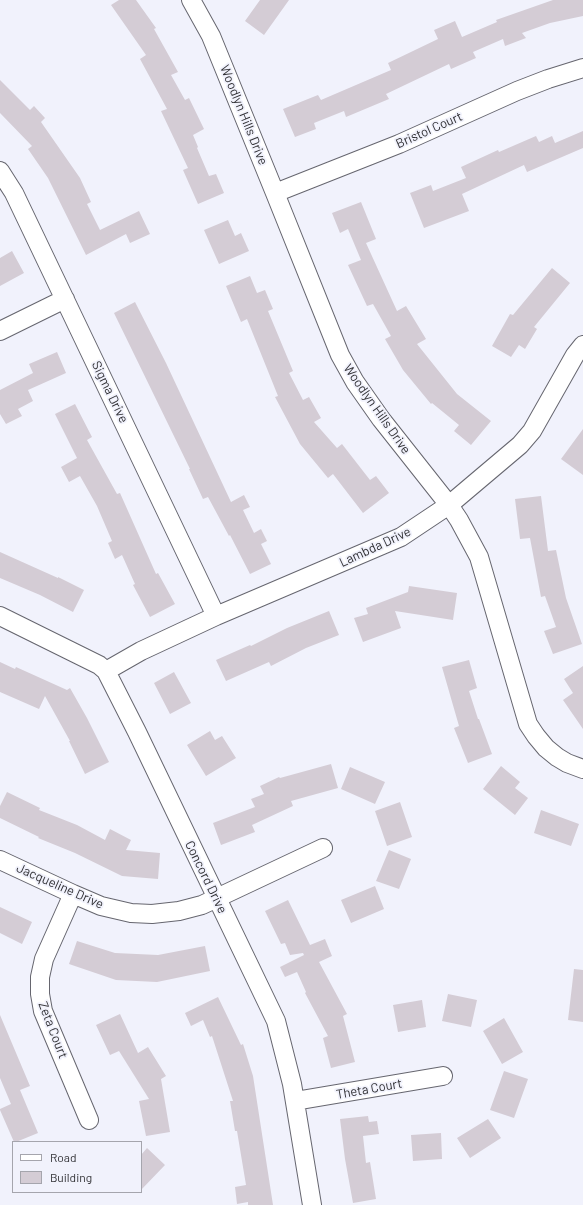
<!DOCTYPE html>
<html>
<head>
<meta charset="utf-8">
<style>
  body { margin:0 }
  #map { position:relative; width:583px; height:1205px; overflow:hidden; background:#f1f2fc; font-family:Barlow,sans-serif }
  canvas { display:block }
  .legend { position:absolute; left:12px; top:1141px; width:130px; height:52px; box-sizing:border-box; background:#f1f2fc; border:1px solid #a5a5ad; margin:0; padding:5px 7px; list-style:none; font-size:12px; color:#323236 }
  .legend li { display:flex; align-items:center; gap:8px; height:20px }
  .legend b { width:20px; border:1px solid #a5a5ad }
</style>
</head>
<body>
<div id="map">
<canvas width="583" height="1205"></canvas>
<ul class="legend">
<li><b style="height:5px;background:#fff"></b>Road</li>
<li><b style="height:11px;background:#d4ccd5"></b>Building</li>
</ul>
</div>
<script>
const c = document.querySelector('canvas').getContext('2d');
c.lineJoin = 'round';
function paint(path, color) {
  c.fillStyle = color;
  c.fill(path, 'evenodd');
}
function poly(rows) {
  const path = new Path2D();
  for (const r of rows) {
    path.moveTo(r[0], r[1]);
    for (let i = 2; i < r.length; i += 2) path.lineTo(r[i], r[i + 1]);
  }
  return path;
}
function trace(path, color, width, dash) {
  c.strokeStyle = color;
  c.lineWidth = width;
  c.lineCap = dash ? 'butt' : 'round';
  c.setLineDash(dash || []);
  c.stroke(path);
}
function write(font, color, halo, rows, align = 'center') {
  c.font = font + ' Barlow,sans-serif';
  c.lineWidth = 3.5;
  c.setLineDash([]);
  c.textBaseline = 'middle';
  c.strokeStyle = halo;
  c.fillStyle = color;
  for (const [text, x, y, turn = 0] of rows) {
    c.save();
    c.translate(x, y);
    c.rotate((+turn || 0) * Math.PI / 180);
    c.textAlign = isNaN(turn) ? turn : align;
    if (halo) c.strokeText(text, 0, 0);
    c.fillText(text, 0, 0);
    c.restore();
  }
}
const building = poly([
  [119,0,136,0,156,28,154,29,178,72,171,75,185,100,189,98,204,129,193,135,198,147,197,148,209,176,216,174,224,193,198,204,183,170,188,168,161,111,167,109,140,59,146,55,111,5],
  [260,0,289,0,264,35,245,21],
  [553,0,583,0,583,16,550,23,522,33,526,38,505,46,503,39,473,52,476,58,451,69,449,64,386,94,389,99,346,117,344,111,314,123,316,129,295,137,283,109,318,95,321,100,391,70,388,63,438,39,434,30,455,21,462,37,497,22,496,20],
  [0,80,30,110,34,106,45,118,41,122,80,178,91,202,87,204,100,230,139,211,150,234,130,243,126,234,86,255,48,178,28,149,32,146,0,113],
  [583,131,583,148,527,172,524,165,462,194,469,211,424,228,410,193,431,185,433,191,466,178,461,167,498,150,499,152,536,136,539,142,552,136,555,143],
  [361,202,376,239,366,243,397,311,406,306,426,339,417,344,457,394,491,421,471,445,454,431,459,425,432,403,431,404,403,370,385,339,391,336,373,304,367,306,348,265,361,260,348,229,340,233,332,213],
  [228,220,235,236,241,233,249,251,219,264,204,230],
  [12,251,24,273,0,286,0,258],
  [552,268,570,283,534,327,537,329,525,349,519,345,511,357,492,346,510,314,513,315],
  [250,276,257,293,265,290,273,309,268,311,293,371,289,373,303,400,309,397,321,418,314,422,337,448,342,444,370,480,376,476,389,493,363,513,333,474,328,478,300,444,275,397,278,396,247,319,241,322,226,286],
  [135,302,166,363,231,502,244,495,250,507,243,510,254,533,261,529,267,541,261,544,271,564,250,574,230,535,229,536,208,497,203,499,189,469,190,469,114,313],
  [57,352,66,373,28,390,33,401,18,409,22,416,6,424,0,414,0,390,33,373,29,364],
  [75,404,92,437,87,440,117,494,120,493,156,574,158,573,175,604,150,617,133,585,135,584,122,555,115,559,108,543,112,541,97,506,80,476,69,482,61,467,77,458,55,414],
  [583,429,583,475,561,459],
  [541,496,548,551,556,550,566,598,582,644,553,654,544,631,556,627,545,596,541,597,530,538,520,539,515,499],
  [0,552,58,578,58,577,84,590,73,612,40,595,0,578],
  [409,586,457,593,453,620,395,611,401,628,363,642,354,618,368,614,366,608,408,592],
  [329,611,339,635,306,648,271,666,269,662,226,681,216,660,250,645,251,646,287,628],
  [469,660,477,688,469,691,478,719,479,719,492,754,468,763,454,728,459,726,442,667],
  [0,662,15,669,16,667,67,690,70,688,87,718,109,762,85,774,69,741,70,741,45,696,39,709,0,692],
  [583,666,583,729,563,700,573,693,564,679],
  [174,672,191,703,170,714,154,683],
  [210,731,215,740,222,736,236,758,206,776,187,745],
  [331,764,338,788,291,801,293,806,252,825,255,832,221,845,213,823,255,807,251,799,264,794,260,786,279,777,280,778],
  [501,766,520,782,515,788,528,798,515,815,483,789],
  [350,767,385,782,375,804,341,789],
  [7,792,40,808,39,810,77,825,105,840,110,829,131,840,126,850,160,853,158,879,122,876,75,853,38,838,39,837,0,818,0,806],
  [400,802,412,837,387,846,375,811],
  [541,810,579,824,571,846,534,833],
  [389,850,411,859,399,889,376,881],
  [375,886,384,909,351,923,341,900],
  [288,900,310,945,325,939,332,956,319,962,347,1014,343,1016,355,1062,331,1068,323,1038,328,1036,305,993,306,992,297,972,285,977,280,967,304,955,303,953,290,955,285,943,281,944,265,911],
  [0,907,32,922,22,944,0,933],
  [77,941,115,953,158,955,205,946,210,971,157,982,116,980,69,964],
  [574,969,583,970,583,1022,568,1020],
  [448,994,477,1000,471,1027,442,1021],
  [218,997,241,1045,243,1044,253,1076,273,1205,248,1205,248,1202,237,1204,235,1187,246,1185,237,1131,235,1131,230,1101,233,1101,212,1036,210,1037,203,1020,191,1026,185,1013],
  [422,1000,426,1027,398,1032,393,1005],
  [120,1014,138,1053,148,1047,166,1076,161,1079,170,1132,146,1136,139,1101,149,1099,119,1051,110,1055,96,1025],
  [0,1015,30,1086,20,1090,38,1133,16,1142,14,1142,0,1110,0,1109,11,1104,0,1078],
  [504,1018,523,1052,502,1064,483,1031],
  [504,1071,528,1079,514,1118,490,1110],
  [368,1116,369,1122,377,1121,379,1134,363,1136,366,1163,370,1162,376,1199,353,1203,345,1159,340,1119],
  [488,1119,501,1138,470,1158,457,1138],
  [441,1133,442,1159,413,1161,411,1135],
  [147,1148,165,1165,141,1190,141,1155]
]);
const minor = poly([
  [191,0,211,36,275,193,340,355,355,382,381,419,449,505,459,520,479,557,528,724,536,736,546,748,557,757,567,763,583,769],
  [0,171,14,193,216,616],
  [275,193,399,144,517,91,548,79,583,68],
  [0,331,65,299],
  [0,616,99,665,106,671,137,732,276,1021,292,1084,312,1205],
  [106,671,141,651,216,616,401,537,449,505,520,445,532,431,575,355,583,345],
  [0,860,73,894,101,906,131,913,152,914,179,911,202,905,323,848],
  [73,894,44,959,40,977,40,994,43,1011,89,1120],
  [295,1101,443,1076]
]);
const streetNames = [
  ["Woodlyn Hills Drive",244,115,68],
  ["Bristol Court",429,130,-24],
  ["Sigma Drive",110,392,64],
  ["Woodlyn Hills Drive",377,409,55],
  ["Lambda Drive",375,547,-25],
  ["Concord Drive",206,877,64],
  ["Jacqueline Drive",60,886,24],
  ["Zeta Court",53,1030,69],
  ["Theta Court",369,1089,-10]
];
paint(building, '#d4ccd5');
trace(minor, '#66666f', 20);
trace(minor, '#fff', 18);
write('13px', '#323236', '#f1f2fc', streetNames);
</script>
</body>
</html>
